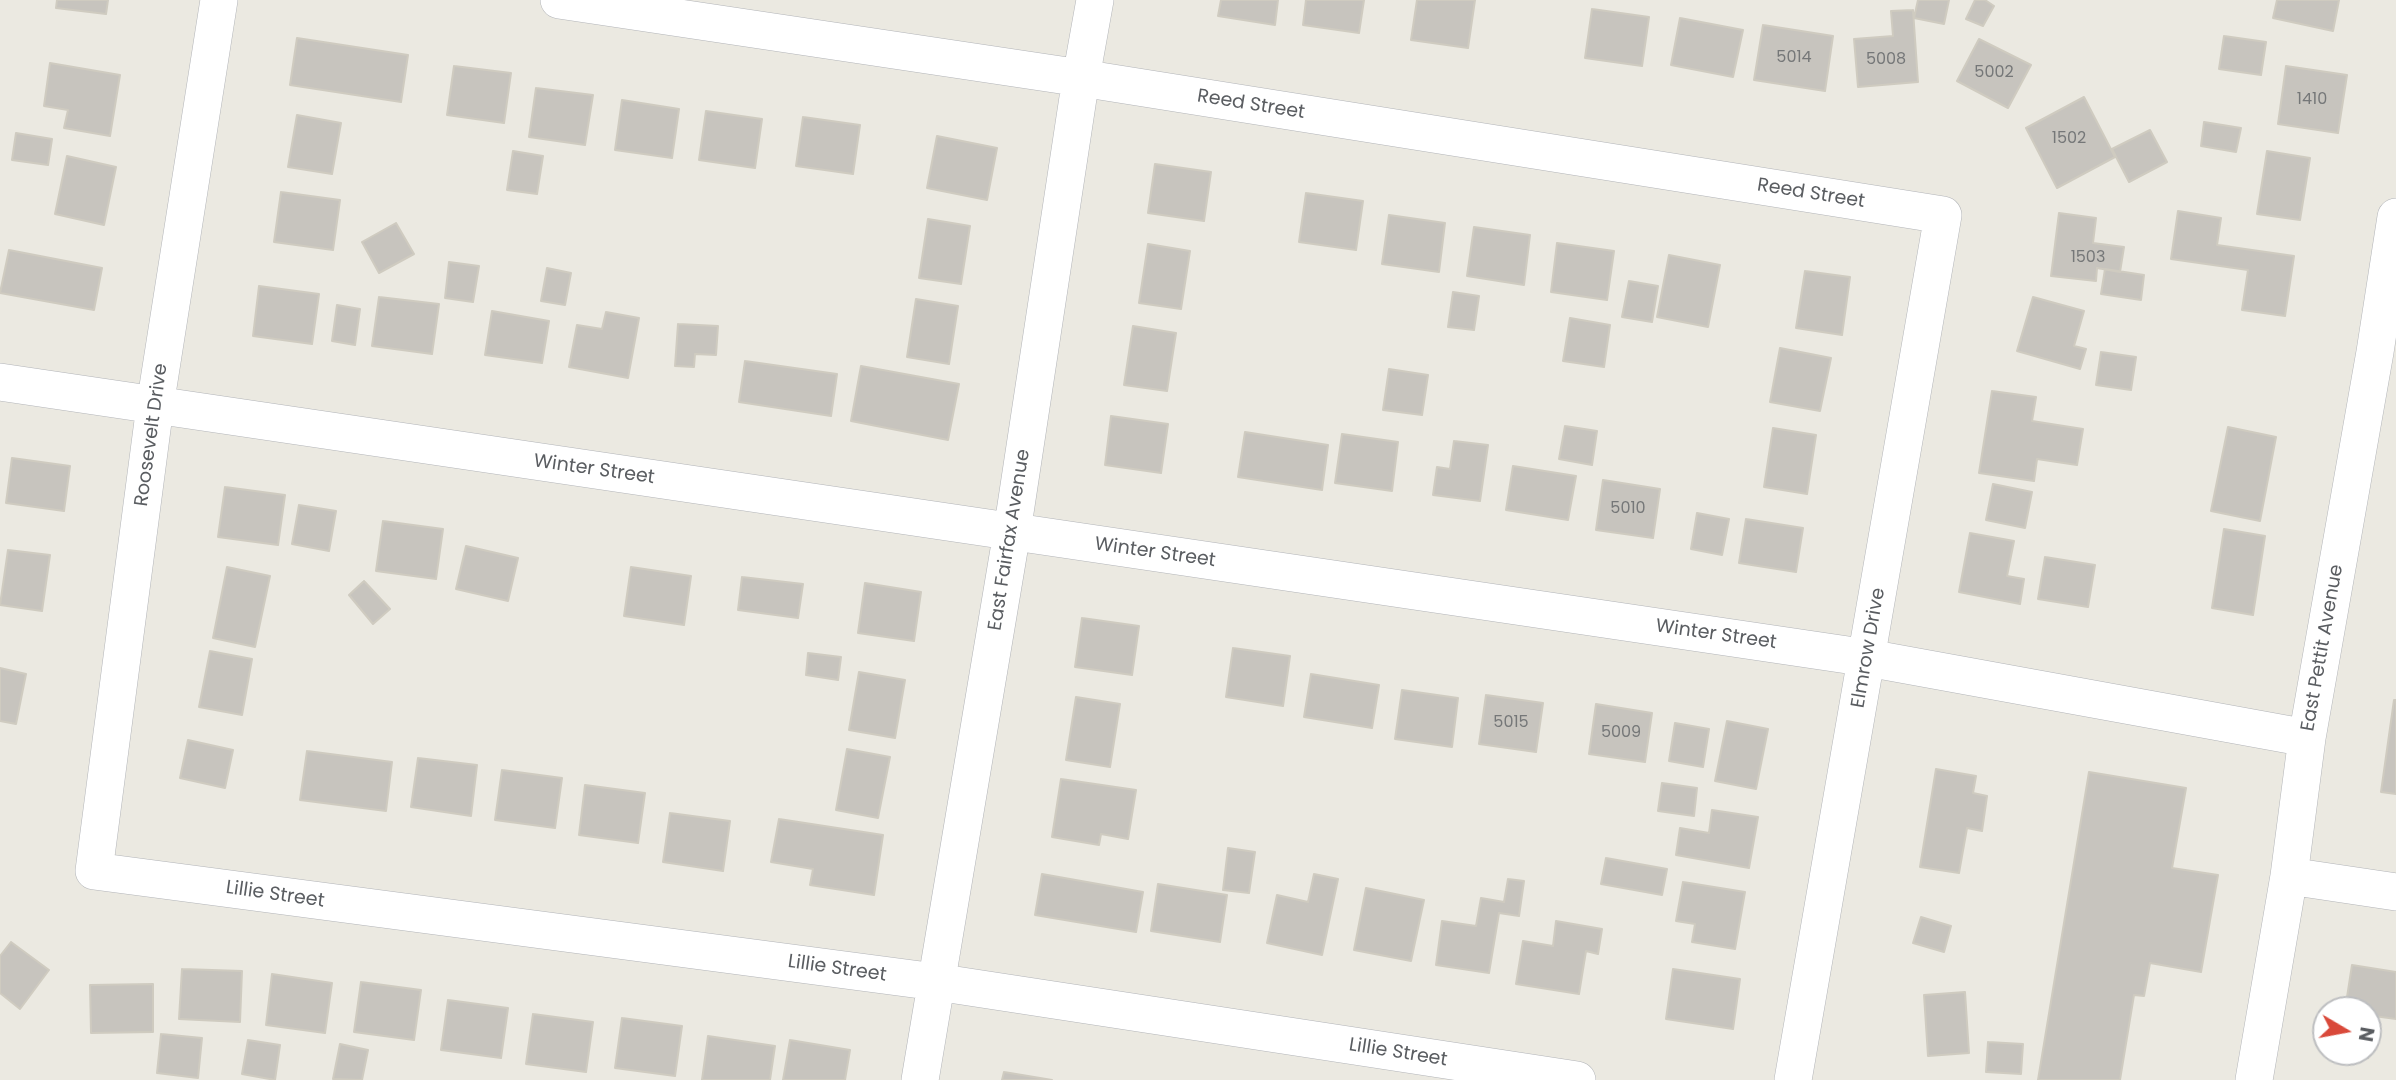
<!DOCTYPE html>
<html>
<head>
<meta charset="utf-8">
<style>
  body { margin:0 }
  #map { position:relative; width:2396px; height:1080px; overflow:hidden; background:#ebe9e1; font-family:Poppins,sans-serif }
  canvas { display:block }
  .north { position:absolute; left:2312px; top:996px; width:70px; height:70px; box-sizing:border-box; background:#fff; border:2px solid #bdbec0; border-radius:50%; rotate:100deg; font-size:19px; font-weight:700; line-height:28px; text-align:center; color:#5a5d61 }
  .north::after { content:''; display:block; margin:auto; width:24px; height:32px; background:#d9493a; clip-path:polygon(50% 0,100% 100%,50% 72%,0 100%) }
</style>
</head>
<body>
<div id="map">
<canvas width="2396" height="1080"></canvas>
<div class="north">N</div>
</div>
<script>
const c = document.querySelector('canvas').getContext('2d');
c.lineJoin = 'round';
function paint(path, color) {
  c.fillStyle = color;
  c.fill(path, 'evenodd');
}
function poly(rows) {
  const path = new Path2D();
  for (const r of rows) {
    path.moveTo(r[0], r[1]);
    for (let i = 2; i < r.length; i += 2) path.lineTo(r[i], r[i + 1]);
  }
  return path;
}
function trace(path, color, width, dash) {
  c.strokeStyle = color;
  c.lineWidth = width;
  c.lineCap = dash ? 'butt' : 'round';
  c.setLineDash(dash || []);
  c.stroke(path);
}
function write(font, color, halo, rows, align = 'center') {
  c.font = font + ' Poppins,sans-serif';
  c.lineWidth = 6;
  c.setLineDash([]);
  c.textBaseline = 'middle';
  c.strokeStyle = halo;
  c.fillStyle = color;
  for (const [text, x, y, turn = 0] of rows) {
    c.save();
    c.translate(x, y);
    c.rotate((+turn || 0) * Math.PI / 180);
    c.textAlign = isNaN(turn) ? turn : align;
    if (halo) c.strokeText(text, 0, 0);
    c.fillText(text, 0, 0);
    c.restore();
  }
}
const building = poly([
  [57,0,108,0,106,14,56,8,57,0],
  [1221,0,1278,0,1275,25,1218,16,1221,0],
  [1306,0,1364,0,1359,33,1303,25,1306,0],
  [1417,0,1475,0,1468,48,1411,40,1417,0],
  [1918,0,1949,0,1944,24,1914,18,1918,0],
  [1975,0,1985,0,1994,6,1983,26,1966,19,1975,0],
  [2277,0,2339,0,2333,31,2273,18,2277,0],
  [1592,9,1649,17,1642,66,1585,58,1592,9],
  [1913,10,1918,82,1858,87,1854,39,1893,36,1891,11,1913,10],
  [1680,18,1743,30,1733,77,1671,65,1680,18],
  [1763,25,1833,36,1825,91,1754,80,1763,25],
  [2224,36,2266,42,2261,75,2219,69,2224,36],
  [297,38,408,55,401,102,290,85,297,38],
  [1979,39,2031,65,2008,108,1957,81,1979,39],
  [50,63,120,75,110,136,64,128,68,110,44,106,50,63],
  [454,66,511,73,504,123,447,115,454,66],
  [2286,66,2347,75,2338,133,2278,124,2286,66],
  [536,88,593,95,585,145,529,137,536,88],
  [2084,97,2115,157,2057,188,2026,128,2084,97],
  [622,100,679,109,672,158,615,150,622,100],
  [706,111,762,119,755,168,699,160,706,111],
  [297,115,341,123,332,174,288,167,297,115],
  [803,117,860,125,853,174,796,166,803,117],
  [2204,122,2241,128,2236,152,2201,146,2204,122],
  [2150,130,2167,162,2129,182,2112,149,2150,130],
  [16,133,52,139,48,165,12,160,16,133],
  [937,136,997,148,987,200,927,188,937,136],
  [513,151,543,156,537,194,507,190,513,151],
  [2267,151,2310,158,2300,220,2257,214,2267,151],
  [67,156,116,167,104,225,55,214,67,156],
  [1155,164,1211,172,1204,221,1148,213,1155,164],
  [281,192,340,200,333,250,274,242,281,192],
  [1306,193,1363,201,1356,250,1299,242,1306,193],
  [2178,211,2221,218,2217,245,2294,256,2285,316,2242,310,2248,270,2171,259,2178,211],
  [2059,213,2096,218,2093,243,2124,247,2120,272,2097,268,2096,281,2051,276,2059,213],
  [1389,215,1445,223,1439,272,1382,264,1389,215],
  [928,219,970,226,961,284,919,278,928,219],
  [396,223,414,254,379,273,362,242,396,223],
  [1474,227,1530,235,1524,285,1467,276,1474,227],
  [1557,243,1614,251,1607,300,1551,292,1557,243],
  [1148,244,1190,251,1181,309,1139,303,1148,244],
  [9,250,102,268,94,310,0,293,9,250],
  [1669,255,1720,265,1708,327,1657,317,1669,255],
  [449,262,479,266,473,302,445,298,449,262],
  [547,268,571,273,565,305,541,301,547,268],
  [2105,269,2144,275,2141,300,2101,294,2105,269],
  [1805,271,1850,277,1842,335,1796,328,1805,271],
  [1629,281,1658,286,1652,322,1622,317,1629,281],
  [259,286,319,294,312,344,253,336,259,286],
  [1453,292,1479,296,1474,330,1448,327,1453,292],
  [379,297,439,304,432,354,372,346,379,297],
  [2033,297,2084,311,2074,346,2086,349,2080,369,2017,351,2033,297],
  [916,299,958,306,949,364,907,357,916,299],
  [337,305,360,309,355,345,332,341,337,305],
  [492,311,549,321,542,363,485,355,492,311],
  [606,312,639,318,628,378,569,367,577,325,602,329,606,312],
  [1570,318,1610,325,1604,367,1563,361,1570,318],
  [678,324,718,326,716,355,695,354,694,367,675,366,678,324],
  [1133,326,1176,333,1167,391,1124,385,1133,326],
  [1780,348,1831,358,1820,411,1770,402,1780,348],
  [2101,352,2136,357,2131,390,2096,385,2101,352],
  [745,361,837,374,831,416,739,402,745,361],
  [861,366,959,384,948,440,851,421,861,366],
  [1389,369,1428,375,1422,415,1383,410,1389,369],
  [1992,391,2036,397,2032,421,2083,429,2077,465,2037,459,2034,481,1979,473,1992,391],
  [1111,416,1168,424,1161,473,1105,465,1111,416],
  [1565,426,1597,431,1592,465,1559,459,1565,426],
  [2228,427,2276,437,2260,521,2211,511,2228,427],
  [1773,428,1816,435,1807,494,1764,487,1773,428],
  [1245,432,1328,445,1322,490,1238,477,1245,432],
  [1342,434,1398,442,1392,491,1335,483,1342,434],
  [1454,441,1488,445,1480,501,1433,495,1437,467,1450,469,1454,441],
  [12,458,70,466,64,511,6,503,12,458],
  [1513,466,1576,476,1568,520,1506,510,1513,466],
  [1603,480,1660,489,1653,538,1596,530,1603,480],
  [1993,484,2032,492,2025,528,1986,520,1993,484],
  [225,487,285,495,278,545,218,537,225,487],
  [299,505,336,511,329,551,292,544,299,505],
  [1697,513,1729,519,1722,555,1691,549,1697,513],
  [1746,519,1803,528,1796,572,1739,563,1746,519],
  [383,521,443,529,436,579,376,571,383,521],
  [2224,529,2265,536,2253,615,2212,608,2224,529],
  [1970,533,2014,541,2007,576,2024,579,2020,604,1959,592,1970,533],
  [466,546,518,558,508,601,456,589,466,546],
  [8,550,50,555,42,611,0,605,8,550],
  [2045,557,2095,565,2088,607,2038,599,2045,557],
  [227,567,270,576,255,647,213,638,227,567],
  [631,567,691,576,684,625,624,616,631,567],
  [742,577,803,584,798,618,738,610,742,577],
  [364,581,390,609,373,624,349,595,364,581],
  [865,583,921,592,914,641,858,633,865,583],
  [1082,618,1139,626,1132,675,1075,667,1082,618],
  [1233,648,1290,656,1283,706,1226,697,1233,648],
  [210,651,252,659,242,715,199,707,210,651],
  [808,653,841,657,838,680,806,675,808,653],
  [0,668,26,674,16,724,0,721,0,668],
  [859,672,905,680,895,738,849,730,859,672],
  [1311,674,1379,685,1372,728,1304,717,1311,674],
  [1402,690,1458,698,1452,747,1395,739,1402,690],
  [1486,695,1543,703,1536,752,1479,744,1486,695],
  [1076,697,1120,704,1110,767,1066,760,1076,697],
  [2394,700,2396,700,2396,794,2381,792,2394,700],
  [1596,704,1652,713,1645,762,1589,754,1596,704],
  [1727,721,1768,729,1756,789,1715,781,1727,721],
  [1675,723,1709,729,1703,767,1669,761,1675,723],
  [188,740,233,750,225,788,180,778,188,740],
  [847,749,890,757,878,818,836,810,847,749],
  [307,751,392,762,386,811,300,800,307,751],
  [418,758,477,765,471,816,411,807,418,758],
  [1936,769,1976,776,1973,793,1987,796,1982,831,1967,828,1959,873,1920,867,1936,769],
  [502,770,562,778,555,828,495,820,502,770],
  [2089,772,2186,788,2172,868,2218,875,2201,972,2150,963,2144,996,2134,995,2120,1080,2038,1080,2089,772],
  [1061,779,1136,790,1128,839,1101,834,1099,845,1052,837,1061,779],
  [1662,783,1697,788,1694,816,1658,811,1662,783],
  [585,785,645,793,638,843,579,835,585,785],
  [1712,810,1758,817,1749,868,1676,855,1680,828,1709,833,1712,810],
  [670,813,730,821,723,871,663,862,670,813],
  [779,819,883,835,874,895,810,885,813,869,771,862,779,819],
  [1228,848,1255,852,1249,893,1223,890,1228,848],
  [1606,858,1667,869,1662,895,1601,884,1606,858],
  [1042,874,1143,892,1136,932,1035,915,1042,874],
  [1314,874,1338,879,1322,955,1267,943,1277,895,1308,902,1314,874],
  [1508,879,1524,881,1519,916,1499,913,1489,973,1436,965,1442,921,1476,926,1481,898,1504,902,1508,879],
  [1683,882,1745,892,1735,949,1692,942,1695,924,1676,921,1683,882],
  [1158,884,1227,895,1220,942,1151,931,1158,884],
  [1366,888,1424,900,1411,961,1354,950,1366,888],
  [1921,917,1951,926,1944,952,1913,943,1921,917],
  [1556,921,1602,929,1598,954,1586,951,1579,994,1516,984,1523,941,1553,946,1556,921],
  [11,942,49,970,20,1009,0,993,0,956,11,942],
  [2352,965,2396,972,2396,1019,2374,1016,2368,1058,2338,1053,2368,1052,2368,1010,2345,1010,2352,965],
  [182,969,242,971,240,1022,179,1019,182,969],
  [1673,969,1740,979,1733,1029,1666,1019,1673,969],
  [272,974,332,983,325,1033,266,1025,272,974],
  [361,982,421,990,414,1040,354,1032,361,982],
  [153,984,153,1032,91,1033,90,985,153,984],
  [1965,992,1969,1053,1928,1056,1924,995,1965,992],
  [448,1000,508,1008,501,1058,441,1050,448,1000],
  [533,1014,593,1022,586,1072,526,1064,533,1014],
  [622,1018,682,1026,675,1076,615,1068,622,1018],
  [161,1034,202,1038,198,1078,157,1073,161,1034],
  [708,1036,775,1046,770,1080,702,1080,708,1036],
  [248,1040,280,1045,275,1080,242,1074,248,1040],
  [790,1040,850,1050,845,1080,783,1080,790,1040],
  [1988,1042,2023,1044,2021,1074,1986,1072,1988,1042],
  [340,1044,368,1050,362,1080,333,1079,340,1044],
  [1004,1072,1052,1080,1002,1080,1004,1072]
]);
const minor = poly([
  [219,0,155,406,94,871,936,982,1577,1080],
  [559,0,1081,78,1943,215,1793,1080],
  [0,382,1868,658,2307,738],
  [2289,876,2396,892],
  [920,1080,1012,532,1081,78,1095,0],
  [2254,1080,2289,876,2307,738,2375,352,2396,217]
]);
const numberNames = [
  ["5014",1794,58],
  ["5008",1886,60],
  ["5002",1994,73],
  ["1410",2312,100],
  ["1502",2069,139],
  ["1503",2088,258],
  ["5010",1628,509],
  ["5015",1511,723],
  ["5009",1621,733]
];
const streetNames = [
  ["Reed Street",1251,105,9],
  ["Reed Street",1811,194,9],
  ["Roosevelt Drive",152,435,-82],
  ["Winter Street",594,470,8],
  ["East Fairfax Avenue",1010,540,-81],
  ["Winter Street",1155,553,8],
  ["Winter Street",1716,635,8],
  ["Elmrow Drive",1869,648,-80],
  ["East Pettit Avenue",2323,648,-80],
  ["Lillie Street",275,895,8],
  ["Lillie Street",837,969,8],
  ["Lillie Street",1398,1053,9]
];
paint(building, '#c7c4be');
trace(building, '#cfcbc0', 2);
trace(minor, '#b2b4b8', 38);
trace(minor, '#fff', 37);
write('16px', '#757778', null, numberNames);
write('19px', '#5a5d61', '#fff', streetNames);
</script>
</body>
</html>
